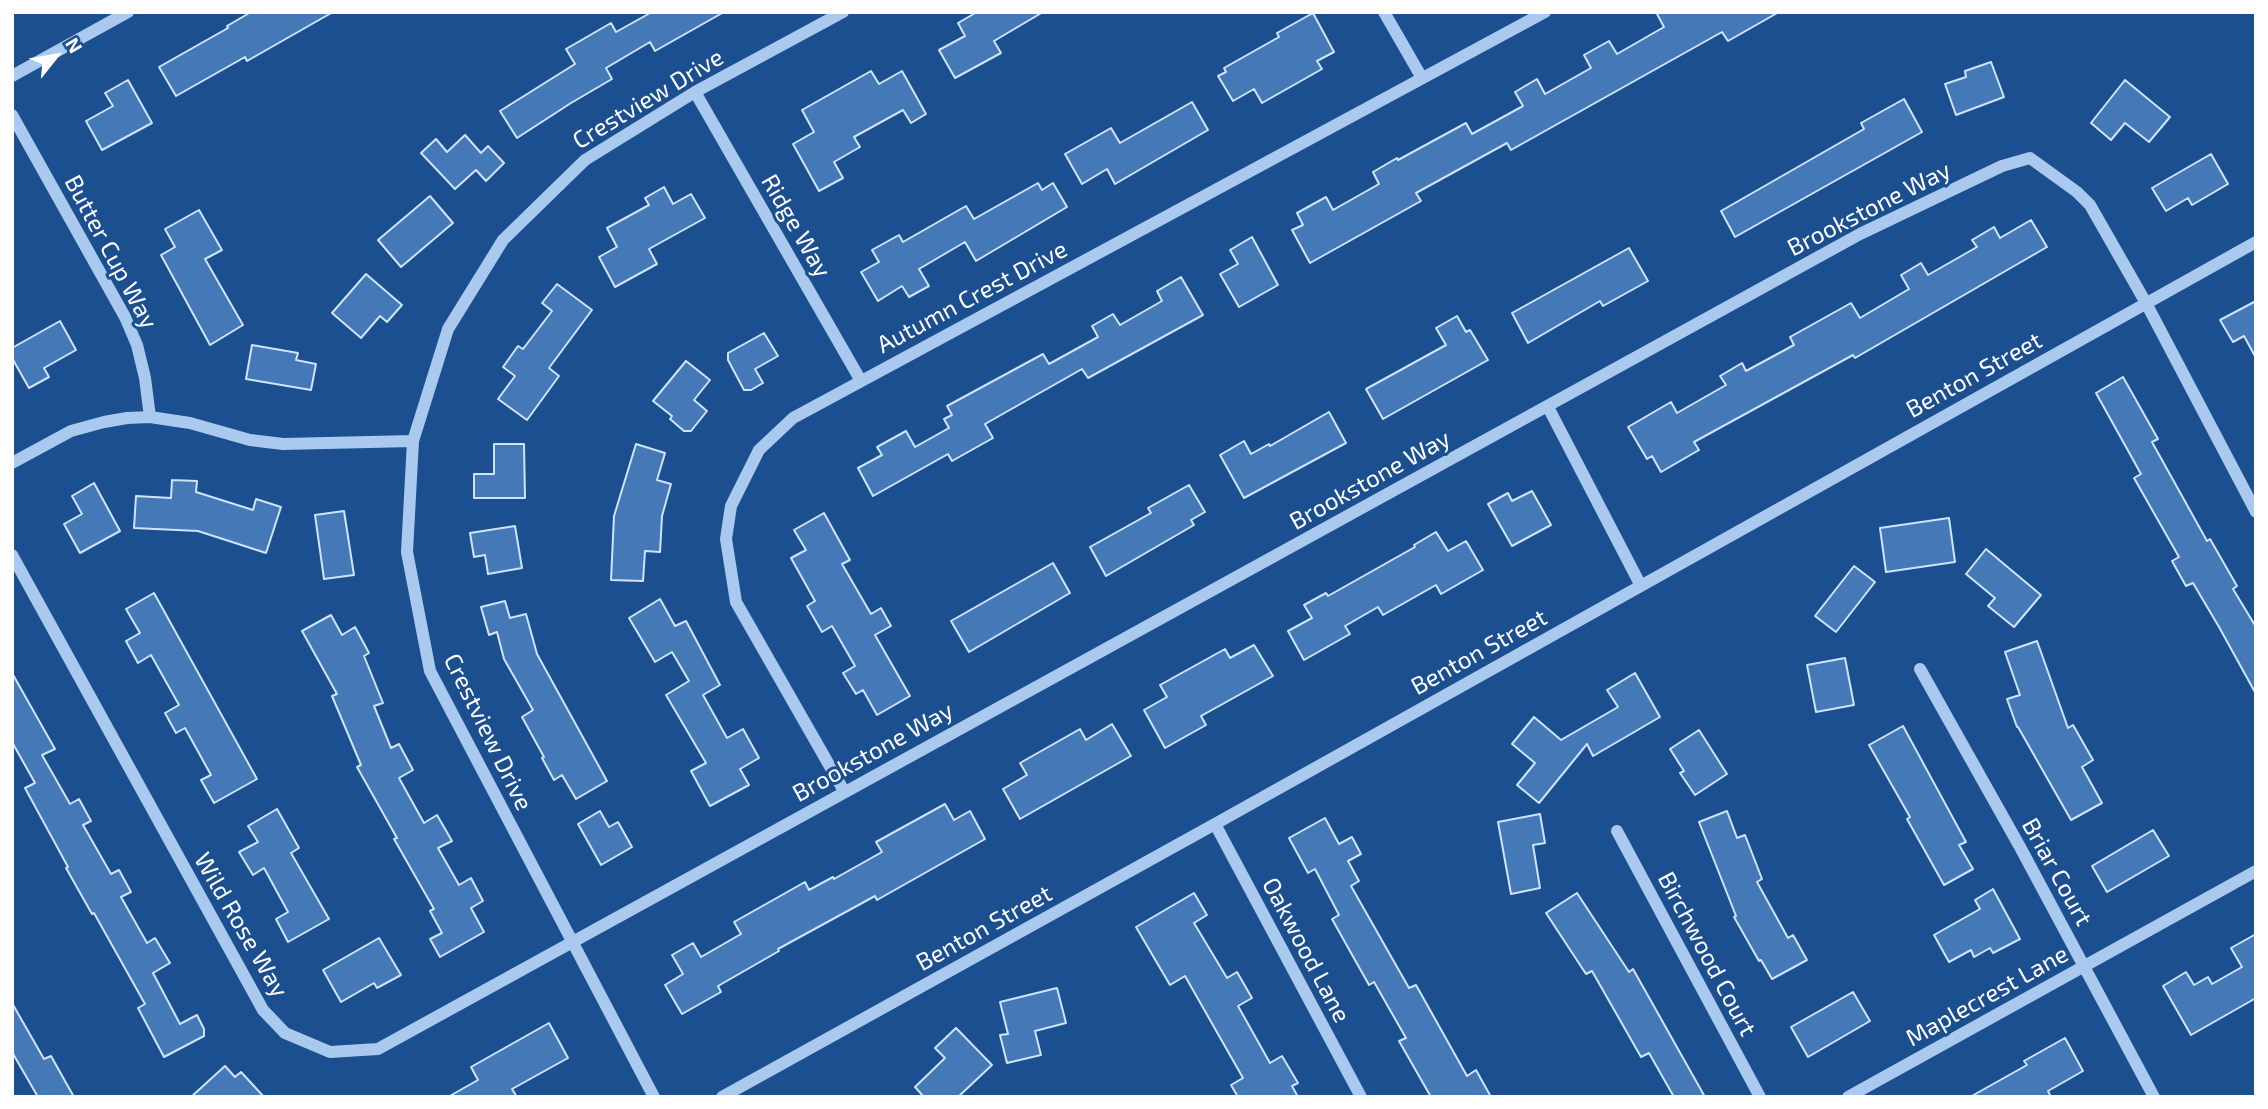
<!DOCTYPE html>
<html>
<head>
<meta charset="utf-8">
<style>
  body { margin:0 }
  #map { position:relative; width:2268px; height:1109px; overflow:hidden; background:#1b4f8f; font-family:"Exo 2",sans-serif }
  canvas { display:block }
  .frame { position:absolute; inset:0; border:14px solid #fff; pointer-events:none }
  .north { position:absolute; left:21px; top:21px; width:70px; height:70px; -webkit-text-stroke:5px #1b4f8f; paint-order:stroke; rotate:59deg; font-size:19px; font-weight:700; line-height:28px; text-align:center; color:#fff }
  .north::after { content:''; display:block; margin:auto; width:24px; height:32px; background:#fff; clip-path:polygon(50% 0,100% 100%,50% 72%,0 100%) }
</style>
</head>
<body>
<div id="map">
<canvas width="2268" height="1109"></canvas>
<div class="frame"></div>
<div class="north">N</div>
</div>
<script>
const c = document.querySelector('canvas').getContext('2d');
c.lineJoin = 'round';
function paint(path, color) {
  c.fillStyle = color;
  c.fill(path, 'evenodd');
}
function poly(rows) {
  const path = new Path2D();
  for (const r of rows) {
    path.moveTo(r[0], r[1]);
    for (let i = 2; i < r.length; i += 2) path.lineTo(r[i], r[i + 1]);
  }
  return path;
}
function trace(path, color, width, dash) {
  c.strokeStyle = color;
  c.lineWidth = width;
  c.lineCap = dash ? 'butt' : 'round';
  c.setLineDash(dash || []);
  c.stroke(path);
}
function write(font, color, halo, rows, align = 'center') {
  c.font = font + ' "Exo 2",sans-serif';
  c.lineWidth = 6;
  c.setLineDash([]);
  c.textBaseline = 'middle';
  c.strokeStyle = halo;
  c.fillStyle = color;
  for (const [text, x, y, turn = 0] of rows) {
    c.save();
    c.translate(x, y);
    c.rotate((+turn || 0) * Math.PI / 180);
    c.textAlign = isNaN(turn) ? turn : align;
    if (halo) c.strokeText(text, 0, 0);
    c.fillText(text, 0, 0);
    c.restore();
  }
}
const building = poly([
  [251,12,333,12,247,61,245,57,176,96,159,67,228,28,227,26,251,12],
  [652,12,724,12,655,51,650,42,606,68,612,79,571,103,517,138,500,111,575,64,566,49,611,23,616,32,652,12],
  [977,12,1043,12,994,41,1001,53,955,78,939,50,965,36,958,23,977,12],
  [1656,12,1779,12,1728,41,1722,32,1511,150,1507,143,1416,193,1421,201,1310,263,1292,230,1303,225,1297,213,1326,197,1333,210,1379,184,1373,172,1397,158,1398,160,1466,123,1472,134,1523,106,1515,92,1537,79,1545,94,1591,68,1584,55,1609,41,1617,54,1664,27,1656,12],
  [1313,13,1334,52,1317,61,1322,69,1262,103,1254,89,1233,101,1218,76,1226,72,1224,68,1279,37,1277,33,1313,13],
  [1991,62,2004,97,1956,115,1945,84,1966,77,1965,71,1991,62],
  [871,71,879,84,902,71,926,114,911,123,903,110,854,137,860,147,834,162,843,178,819,191,793,144,814,132,802,110,871,71],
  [128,80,152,123,102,150,86,121,113,106,105,93,128,80],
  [2125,80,2170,117,2149,142,2125,123,2111,140,2091,123,2125,80],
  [1904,99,1922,132,1735,237,1721,211,1864,129,1861,123,1904,99],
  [1192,102,1208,130,1115,184,1107,169,1082,184,1065,154,1111,128,1120,143,1192,102],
  [465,135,481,153,488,146,504,163,486,181,476,170,455,189,421,153,436,139,447,152,465,135],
  [2211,154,2228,184,2192,205,2188,198,2166,211,2152,188,2211,154],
  [1038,183,1042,190,1053,183,1067,207,976,261,965,242,919,269,929,286,909,297,902,286,878,301,861,272,879,262,872,250,899,235,903,242,966,206,974,219,1038,183],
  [664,187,673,204,691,194,705,218,649,249,657,264,615,287,599,257,617,247,607,228,649,205,645,198,664,187],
  [430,196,453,223,401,267,378,240,430,196],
  [199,210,222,250,205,259,243,325,210,345,161,255,175,247,165,229,199,210],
  [2031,220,2047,247,1855,358,1853,355,1694,442,1699,450,1661,472,1652,456,1647,459,1628,427,1671,402,1677,413,1726,385,1720,376,1742,363,1746,371,1794,345,1790,337,1851,303,1860,318,1909,289,1901,275,1921,263,1928,275,1977,247,1972,240,1994,227,2000,238,2031,220],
  [1252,237,1278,285,1239,307,1220,274,1238,264,1230,250,1252,237],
  [1629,248,1648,281,1603,306,1600,301,1528,343,1512,313,1629,248],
  [366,274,402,305,387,322,380,316,361,338,332,313,366,274],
  [1181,277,1203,315,1088,378,1082,369,985,424,993,438,952,461,948,454,873,496,858,468,882,455,877,447,906,431,915,447,949,428,944,419,952,415,947,406,1043,354,1049,364,1098,337,1092,326,1113,314,1120,325,1162,301,1157,291,1181,277],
  [557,284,592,310,549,368,559,376,527,420,498,399,515,376,503,367,518,346,523,349,552,311,542,303,557,284],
  [2256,301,2256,358,2244,336,2233,342,2220,320,2256,301],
  [1457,316,1466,332,1470,330,1488,360,1383,419,1366,389,1446,345,1436,328,1457,316],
  [60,321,76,350,44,368,49,377,29,388,12,358,12,348,60,321],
  [764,333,778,356,755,369,763,383,751,390,744,390,728,360,728,353,764,333],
  [252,345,298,353,296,360,316,364,311,390,246,379,252,345],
  [686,361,710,380,694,400,707,411,691,431,684,431,670,419,672,416,653,401,686,361],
  [2123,377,2158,439,2152,442,2207,541,2210,539,2237,586,2233,589,2256,627,2256,694,2219,627,2193,583,2186,586,2172,561,2179,557,2134,478,2141,474,2096,393,2123,377],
  [1329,412,1346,443,1244,498,1220,455,1244,441,1251,454,1269,444,1270,446,1329,412],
  [494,444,524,444,525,498,474,498,474,474,494,474,494,444],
  [636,444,665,453,657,480,671,484,662,516,660,552,645,551,643,581,611,580,614,516,636,444],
  [172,480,197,481,196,492,253,510,256,499,281,507,266,553,198,531,134,528,136,496,171,498,172,480],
  [94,483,120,531,80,553,64,524,82,514,72,496,94,483],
  [1189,485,1205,512,1191,520,1194,525,1106,576,1090,547,1151,513,1148,508,1189,485],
  [1532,491,1551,525,1512,546,1488,504,1508,493,1512,501,1532,491],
  [344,511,354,575,324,579,315,515,344,511],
  [824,513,850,560,842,564,871,614,881,608,891,626,875,635,910,696,877,715,863,690,856,694,843,673,855,666,832,626,822,632,807,606,815,601,791,558,806,550,794,530,824,513],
  [1949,518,1955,562,1886,572,1880,528,1949,518],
  [515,526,522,568,488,574,485,555,474,557,470,533,515,526],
  [1436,532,1448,551,1466,541,1483,570,1441,594,1436,585,1383,615,1378,607,1345,626,1350,634,1304,660,1288,631,1312,618,1304,605,1326,593,1328,596,1415,547,1414,545,1436,532],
  [1986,549,2041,595,2014,627,1988,606,1995,598,1966,574,1986,549],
  [1053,563,1070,593,969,652,951,621,1053,563],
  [1854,566,1875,582,1836,632,1815,616,1854,566],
  [154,593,257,779,214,803,201,780,211,775,185,728,176,733,165,713,179,705,151,655,138,663,126,641,140,633,126,609,154,593],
  [660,599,675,626,686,621,720,685,703,695,727,738,743,729,759,758,740,769,749,785,710,806,691,771,706,763,666,695,689,681,672,652,655,662,629,618,660,599],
  [505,601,510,618,526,614,537,654,607,781,576,799,562,775,554,780,542,758,544,757,522,717,533,710,504,659,497,632,489,635,481,607,505,601],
  [331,615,342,635,355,627,369,653,364,656,383,703,374,706,391,748,399,744,413,770,399,778,424,823,437,815,452,841,438,848,459,885,471,878,483,901,471,908,484,932,440,957,430,939,442,933,430,911,434,909,394,839,397,838,357,767,361,765,332,696,337,694,302,631,331,615],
  [2037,641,2068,728,2073,725,2093,760,2082,767,2102,803,2071,820,2018,727,2017,727,2007,699,2020,695,2005,652,2037,641],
  [1254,645,1273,676,1201,716,1206,725,1165,748,1144,710,1167,697,1160,685,1225,649,1230,658,1254,645],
  [1845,658,1854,705,1816,712,1807,665,1845,658],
  [12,673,55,749,42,755,70,804,79,799,91,821,83,825,111,874,119,870,131,892,121,897,147,943,155,938,170,963,153,973,180,1024,197,1015,204,1029,204,1036,164,1057,138,1008,145,1004,94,913,92,914,66,868,68,867,25,788,35,783,12,742,12,673],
  [1635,673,1660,717,1593,756,1587,744,1539,803,1517,785,1535,763,1512,744,1534,717,1561,740,1618,707,1607,690,1635,673],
  [1112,724,1131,756,1020,819,1003,789,1027,775,1020,763,1080,729,1086,740,1112,724],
  [1903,726,1966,842,1959,845,1973,869,1944,885,1907,819,1910,817,1869,745,1903,726],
  [1699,730,1727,774,1695,795,1680,773,1684,771,1670,749,1699,730],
  [945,804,954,820,970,811,985,839,877,900,875,896,778,949,779,951,718,986,721,992,682,1014,665,985,683,974,672,955,693,943,701,957,741,934,734,922,805,882,809,890,833,877,834,879,882,852,876,842,945,804],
  [277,809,299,848,291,853,329,919,288,942,276,919,288,912,264,868,253,875,239,852,258,842,248,826,277,809],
  [600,811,609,827,618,822,632,847,601,865,578,824,600,811],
  [1727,811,1737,838,1745,835,1762,879,1757,882,1788,938,1793,935,1807,960,1772,979,1761,960,1759,961,1734,917,1736,916,1699,822,1727,811],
  [1540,814,1545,843,1533,845,1540,888,1511,894,1498,822,1540,814],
  [1325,818,1339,844,1352,837,1361,854,1348,861,1359,881,1351,886,1409,988,1416,985,1467,1076,1476,1070,1491,1097,1431,1097,1399,1041,1406,1038,1374,982,1369,985,1332,919,1339,915,1315,869,1308,873,1289,838,1325,818],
  [2153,830,2169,856,2107,892,2092,866,2153,830],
  [1993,889,2020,939,1993,953,1990,948,1974,957,1971,950,1949,962,1934,935,1980,909,1975,900,1993,889],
  [1194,893,1207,915,1194,923,1227,978,1237,972,1252,998,1238,1006,1270,1063,1282,1056,1298,1083,1292,1086,1298,1097,1238,1097,1231,1085,1243,1078,1185,976,1170,985,1136,927,1194,893],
  [1577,893,1629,972,1633,969,1705,1097,1674,1097,1649,1053,1641,1057,1592,971,1586,974,1546,913,1577,893],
  [2256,934,2256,998,2191,1035,2163,986,2186,972,2194,985,2208,977,2212,984,2242,967,2231,948,2256,934],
  [379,938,401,975,377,988,374,983,341,1002,323,970,379,938],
  [1057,988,1066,1023,1035,1031,1041,1055,1007,1063,1000,1035,1008,1034,1000,1002,1057,988],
  [1853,992,1870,1021,1808,1057,1791,1027,1853,992],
  [12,1003,44,1059,51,1056,74,1097,38,1097,12,1052,12,1003],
  [549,1023,568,1058,512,1089,517,1097,448,1097,478,1080,471,1067,549,1023],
  [956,1028,992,1065,958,1097,924,1097,915,1087,945,1058,935,1048,956,1028],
  [2065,1038,2083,1071,2048,1091,2051,1097,1970,1097,2027,1065,2024,1061,2065,1038],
  [225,1066,235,1077,241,1072,264,1097,191,1097,225,1066]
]);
const minor = poly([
  [1384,12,1422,78],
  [12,76,128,12],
  [695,92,861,381],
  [12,115,125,317,137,345,145,378,150,417],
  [1548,407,1641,586],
  [12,463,71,431,104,422,127,418,150,417,190,423,250,440,283,444,413,441],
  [12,555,263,1010,285,1033,330,1052,378,1049,1860,234,2002,166,2030,158,2077,192,2090,205,2146,303,2256,512],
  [1920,669,2020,847,2154,1097],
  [844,791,736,602,726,539,731,506,759,450,793,418,1545,12],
  [1215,824,1361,1097],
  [1617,831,1760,1097],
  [654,1097,430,671,407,552,413,441,448,329,503,240,585,160,695,92,843,12],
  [722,1097,1215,824,2256,242],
  [1848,1097,2256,871]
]);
const streetNames = [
  ["Crestview Drive",648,99,-31],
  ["Brookstone Way",1869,209,-27],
  ["Ridge Way",796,226,60],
  ["Butter Cup Way",111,252,62],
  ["Autumn Crest Drive",972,297,-28],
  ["Benton Street",1974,375,-29],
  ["Brookstone Way",1370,480,-29],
  ["Benton Street",1479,652,-29],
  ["Crestview Drive",488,732,64],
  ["Brookstone Way",873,752,-29],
  ["Briar Court",2057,872,61],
  ["Wild Rose Way",241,925,60],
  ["Benton Street",984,928,-29],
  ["Oakwood Lane",1306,950,62],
  ["Birchwood Court",1707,954,62],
  ["Maplecrest Lane",1987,996,-29]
];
paint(building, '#4478b7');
trace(building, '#cfe3fa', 2);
trace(minor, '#a9c9ee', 12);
write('24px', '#fff', '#1b4f8f', streetNames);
</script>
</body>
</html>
